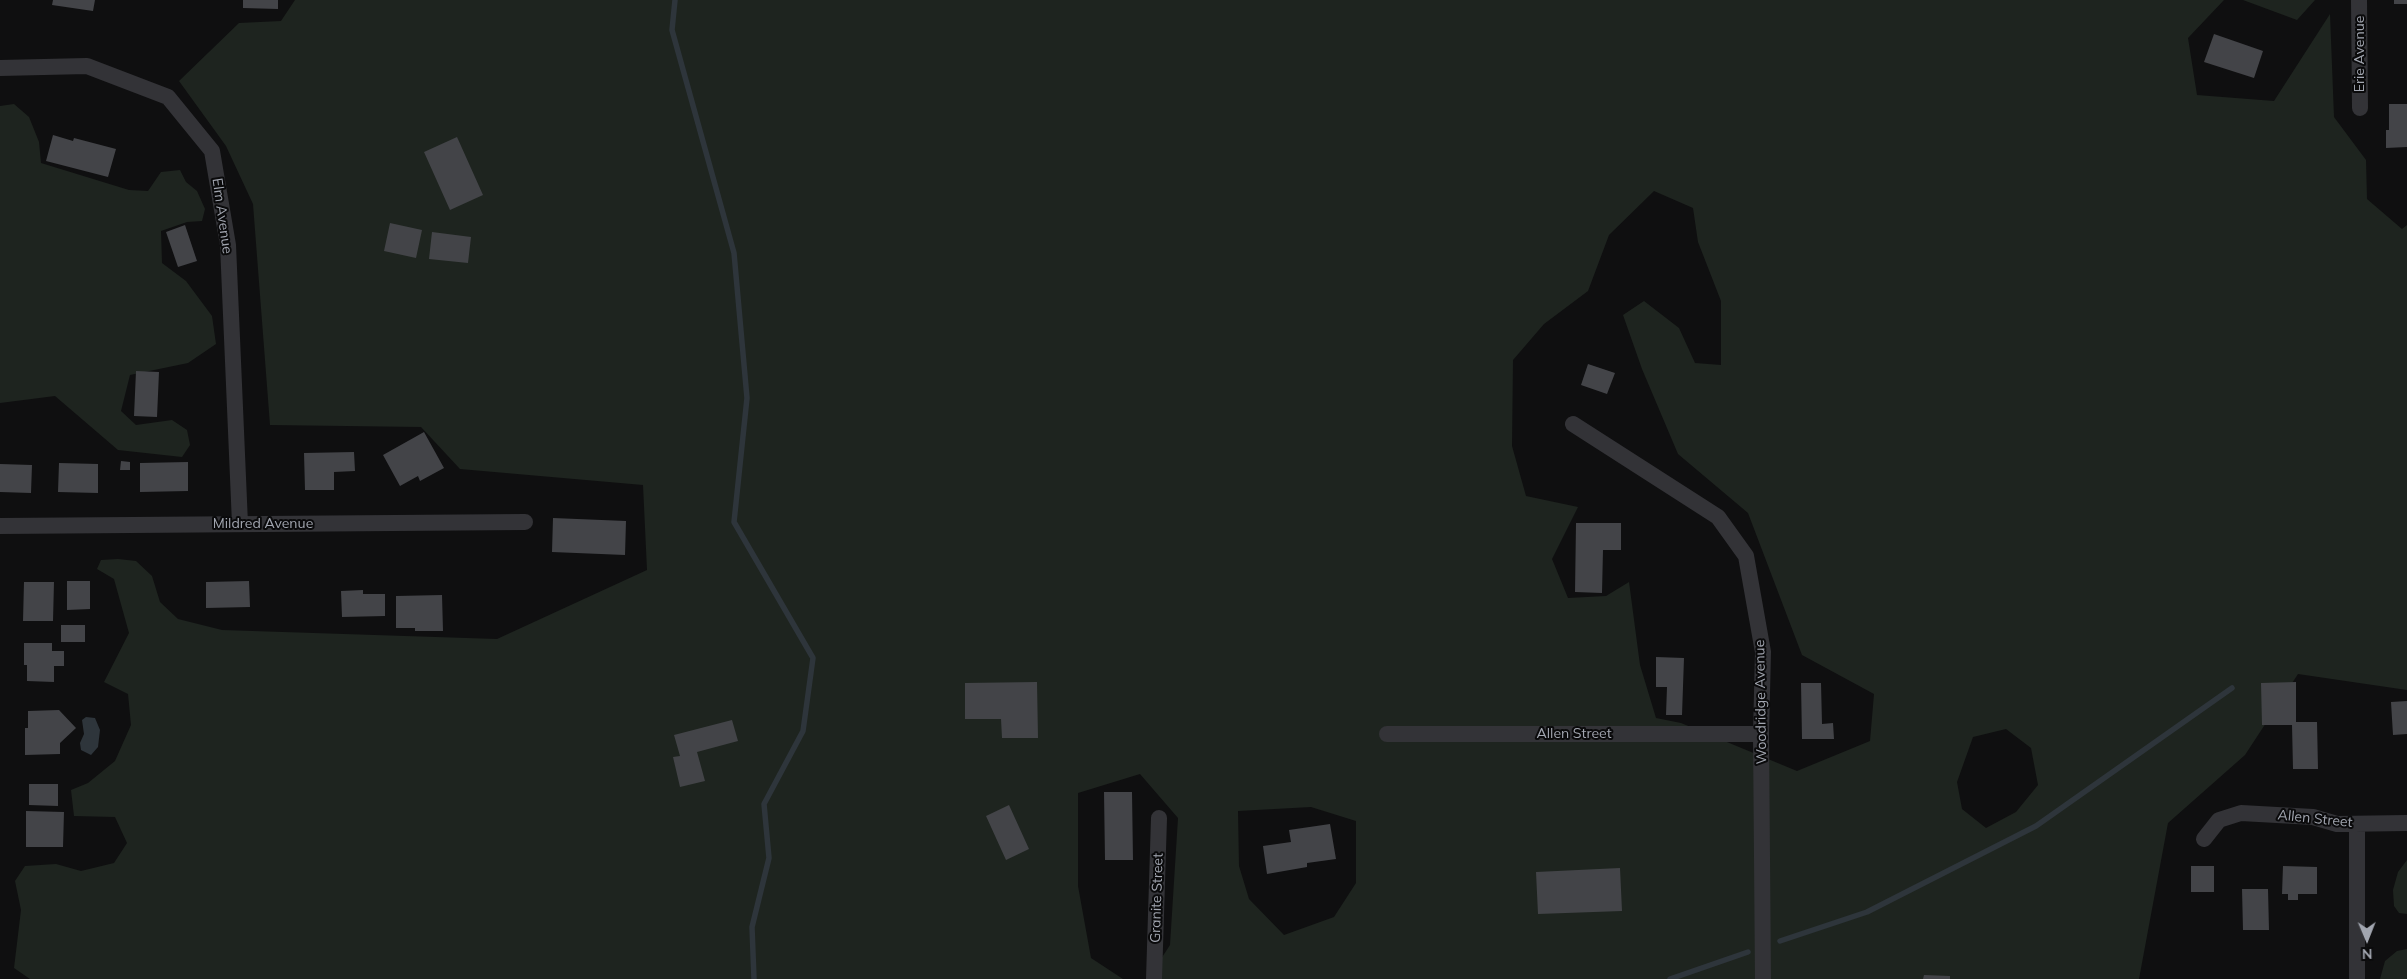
<!DOCTYPE html>
<html>
<head>
<meta charset="utf-8">
<style>
  body { margin:0 }
  #map { position:relative; width:2407px; height:979px; overflow:hidden; background:#0f0f10; font-family:Mulish,sans-serif }
  canvas { display:block }
  .north { position:absolute; left:2342px; top:914px; width:50px; height:50px; -webkit-text-stroke:4px #0a0a0b; paint-order:stroke; rotate:179deg; font-size:14px; font-weight:700; line-height:20px; text-align:center; color:#a2a6b0 }
  .north::after { content:''; display:block; margin:auto; width:18px; height:22px; background:#a2a6b0; clip-path:polygon(50% 0,100% 100%,50% 72%,0 100%) }
</style>
</head>
<body>
<div id="map">
<canvas width="2407" height="979"></canvas>
<div class="north">N</div>
</div>
<script>
const c = document.querySelector('canvas').getContext('2d');
c.lineJoin = 'round';
function paint(path, color) {
  c.fillStyle = color;
  c.fill(path, 'evenodd');
}
function poly(rows) {
  const path = new Path2D();
  for (const r of rows) {
    path.moveTo(r[0], r[1]);
    for (let i = 2; i < r.length; i += 2) path.lineTo(r[i], r[i + 1]);
  }
  return path;
}
function trace(path, color, width, dash) {
  c.strokeStyle = color;
  c.lineWidth = width;
  c.lineCap = dash ? 'butt' : 'round';
  c.setLineDash(dash || []);
  c.stroke(path);
}
function write(font, color, halo, rows, align = 'center') {
  c.font = font + ' Mulish,sans-serif';
  c.lineWidth = 4;
  c.setLineDash([]);
  c.textBaseline = 'middle';
  c.strokeStyle = halo;
  c.fillStyle = color;
  for (const [text, x, y, turn = 0] of rows) {
    c.save();
    c.translate(x, y);
    c.rotate((+turn || 0) * Math.PI / 180);
    c.textAlign = isNaN(turn) ? turn : align;
    if (halo) c.strokeText(text, 0, 0);
    c.fillText(text, 0, 0);
    c.restore();
  }
}
const green = poly([
  [295,0,2224,0,2188,38,2197,95,2274,101,2330,14,2334,117,2366,160,2367,199,2402,229,2407,225,2407,690,2298,674,2245,755,2168,823,2139,979,1148,979,1170,945,1178,818,1140,774,1078,793,1078,886,1091,958,1123,979,30,979,14,968,21,910,15,881,25,866,56,864,81,871,114,863,127,843,115,817,74,816,71,790,88,783,115,761,131,725,128,694,104,682,129,633,114,579,97,569,101,560,118,559,136,561,152,576,160,602,178,619,222,630,497,639,647,570,643,485,460,469,421,427,270,425,253,204,226,146,179,81,239,23,281,21],
  [1654,191,1693,208,1698,242,1721,301,1721,365,1695,363,1679,328,1644,301,1623,315,1642,369,1678,454,1748,513,1802,655,1874,694,1870,741,1797,771,1681,723,1656,718,1640,665,1629,582,1606,596,1568,598,1552,559,1578,507,1526,496,1512,446,1513,360,1544,324,1588,291,1609,235],
  [2006,729,2031,748,2038,785,2016,812,1986,828,1962,809,1957,782,1973,737],
  [1311,807,1356,821,1356,883,1334,917,1284,935,1249,899,1239,866,1238,811],
  [2243,0,2315,0,2297,20],
  [14,104,29,117,39,142,41,163,129,190,148,191,161,172,180,170,186,182,197,191,205,209,202,221,187,222,161,231,162,263,186,281,212,316,216,344,188,363,130,375,121,411,136,425,172,420,187,430,190,445,182,457,118,450,55,396,0,403,0,106],
  [2407,860,2407,914,2399,913,2394,906,2393,890,2398,872],
  [2407,949,2407,979,2380,979,2385,961,2397,951]
]);
const water = poly([
  [86,717,95,718,100,730,98,747,91,755,81,750,80,743,84,734,82,720]
]);
const stream = poly([
  [675,0,672,30,734,253,747,398,734,522,813,658,803,731,764,804,769,858,752,927,754,979],
  [1780,941,1867,912,2036,826,2232,688],
  [1670,979,1748,952]
]);
const building = poly([
  [53,0,95,0,93,11,52,5],
  [243,0,278,0,278,9,243,8],
  [2394,0,2407,0,2407,4,2394,4],
  [2214,34,2263,51,2254,78,2204,62],
  [2389,104,2407,104,2407,147,2386,148,2386,130,2389,130],
  [53,135,73,141,74,138,116,149,108,177,46,161],
  [457,137,483,195,450,210,424,152],
  [390,223,422,230,416,258,384,251],
  [185,225,197,261,178,267,166,232],
  [432,232,471,237,468,263,429,259],
  [1588,364,1615,373,1607,394,1581,385],
  [136,371,159,372,157,417,134,416],
  [424,432,444,468,420,481,418,476,400,486,383,455],
  [354,452,355,471,334,472,334,490,305,490,304,453],
  [121,461,130,462,130,470,120,470],
  [188,462,188,491,140,492,140,463],
  [59,463,98,464,98,493,58,492],
  [0,464,32,465,31,493,0,492],
  [553,518,626,521,625,555,552,552],
  [1576,523,1621,523,1621,550,1603,550,1602,593,1575,592],
  [67,581,90,581,90,609,67,610],
  [249,581,250,607,206,608,206,582],
  [24,582,54,582,53,621,23,621],
  [363,590,363,594,385,594,385,616,342,617,341,591],
  [442,595,443,631,415,631,415,628,396,628,396,596],
  [61,625,85,625,85,642,61,642],
  [24,643,52,643,52,651,64,651,64,666,54,666,54,682,27,681,27,665,24,665],
  [1656,657,1684,658,1682,715,1666,715,1667,687,1656,687],
  [1037,682,1038,738,1002,738,1001,719,965,719,965,683],
  [2296,682,2296,722,2317,722,2318,769,2293,769,2292,725,2262,725,2261,683],
  [1801,683,1821,683,1822,724,1833,723,1834,739,1802,739],
  [2407,701,2407,734,2393,735,2391,702],
  [59,710,76,728,60,743,60,754,25,755,25,728,28,728,28,711],
  [732,720,738,741,697,752,705,781,680,787,673,757,680,756,674,735],
  [29,784,58,784,58,806,29,805],
  [1104,792,1132,792,1133,860,1105,860],
  [1009,805,1029,849,1006,860,986,816],
  [26,811,64,812,63,847,26,847],
  [1330,824,1336,859,1307,863,1307,867,1267,874,1263,846,1291,842,1289,830],
  [2191,866,2214,866,2214,892,2191,892],
  [2283,866,2317,867,2317,894,2298,894,2298,900,2288,900,2288,894,2282,894],
  [1620,868,1622,911,1538,914,1536,872],
  [2242,889,2268,889,2269,930,2243,930],
  [1924,975,1950,976,1950,979,1923,979]
]);
const street = poly([
  [2359,0,2360,108],
  [0,68,87,66,168,97,212,151,228,245,240,524],
  [1573,424,1718,517,1746,556,1763,652,1761,734,1763,979],
  [0,526,525,522],
  [1387,734,1761,734],
  [2204,839,2219,820,2241,813,2313,817,2337,824,2407,823],
  [1154,979,1159,818],
  [2357,979,2357,824]
]);
const streetNames = [
  ["Erie Avenue",2360,54,-90],
  ["Elm Avenue",222,216,82],
  ["Mildred Avenue",263,524],
  ["Woodridge Avenue",1761,702,-91],
  ["Allen Street",1574,734],
  ["Allen Street",2315,819,6],
  ["Granite Street",1157,898,-88]
];
paint(green, '#1e241f');
paint(water, '#2e353b');
trace(stream, '#2e353b', 5.5);
paint(building, '#434448');
trace(street, '#333337', 16);
write('14px', '#a2a6b0', '#0a0a0b', streetNames);
</script>
</body>
</html>
